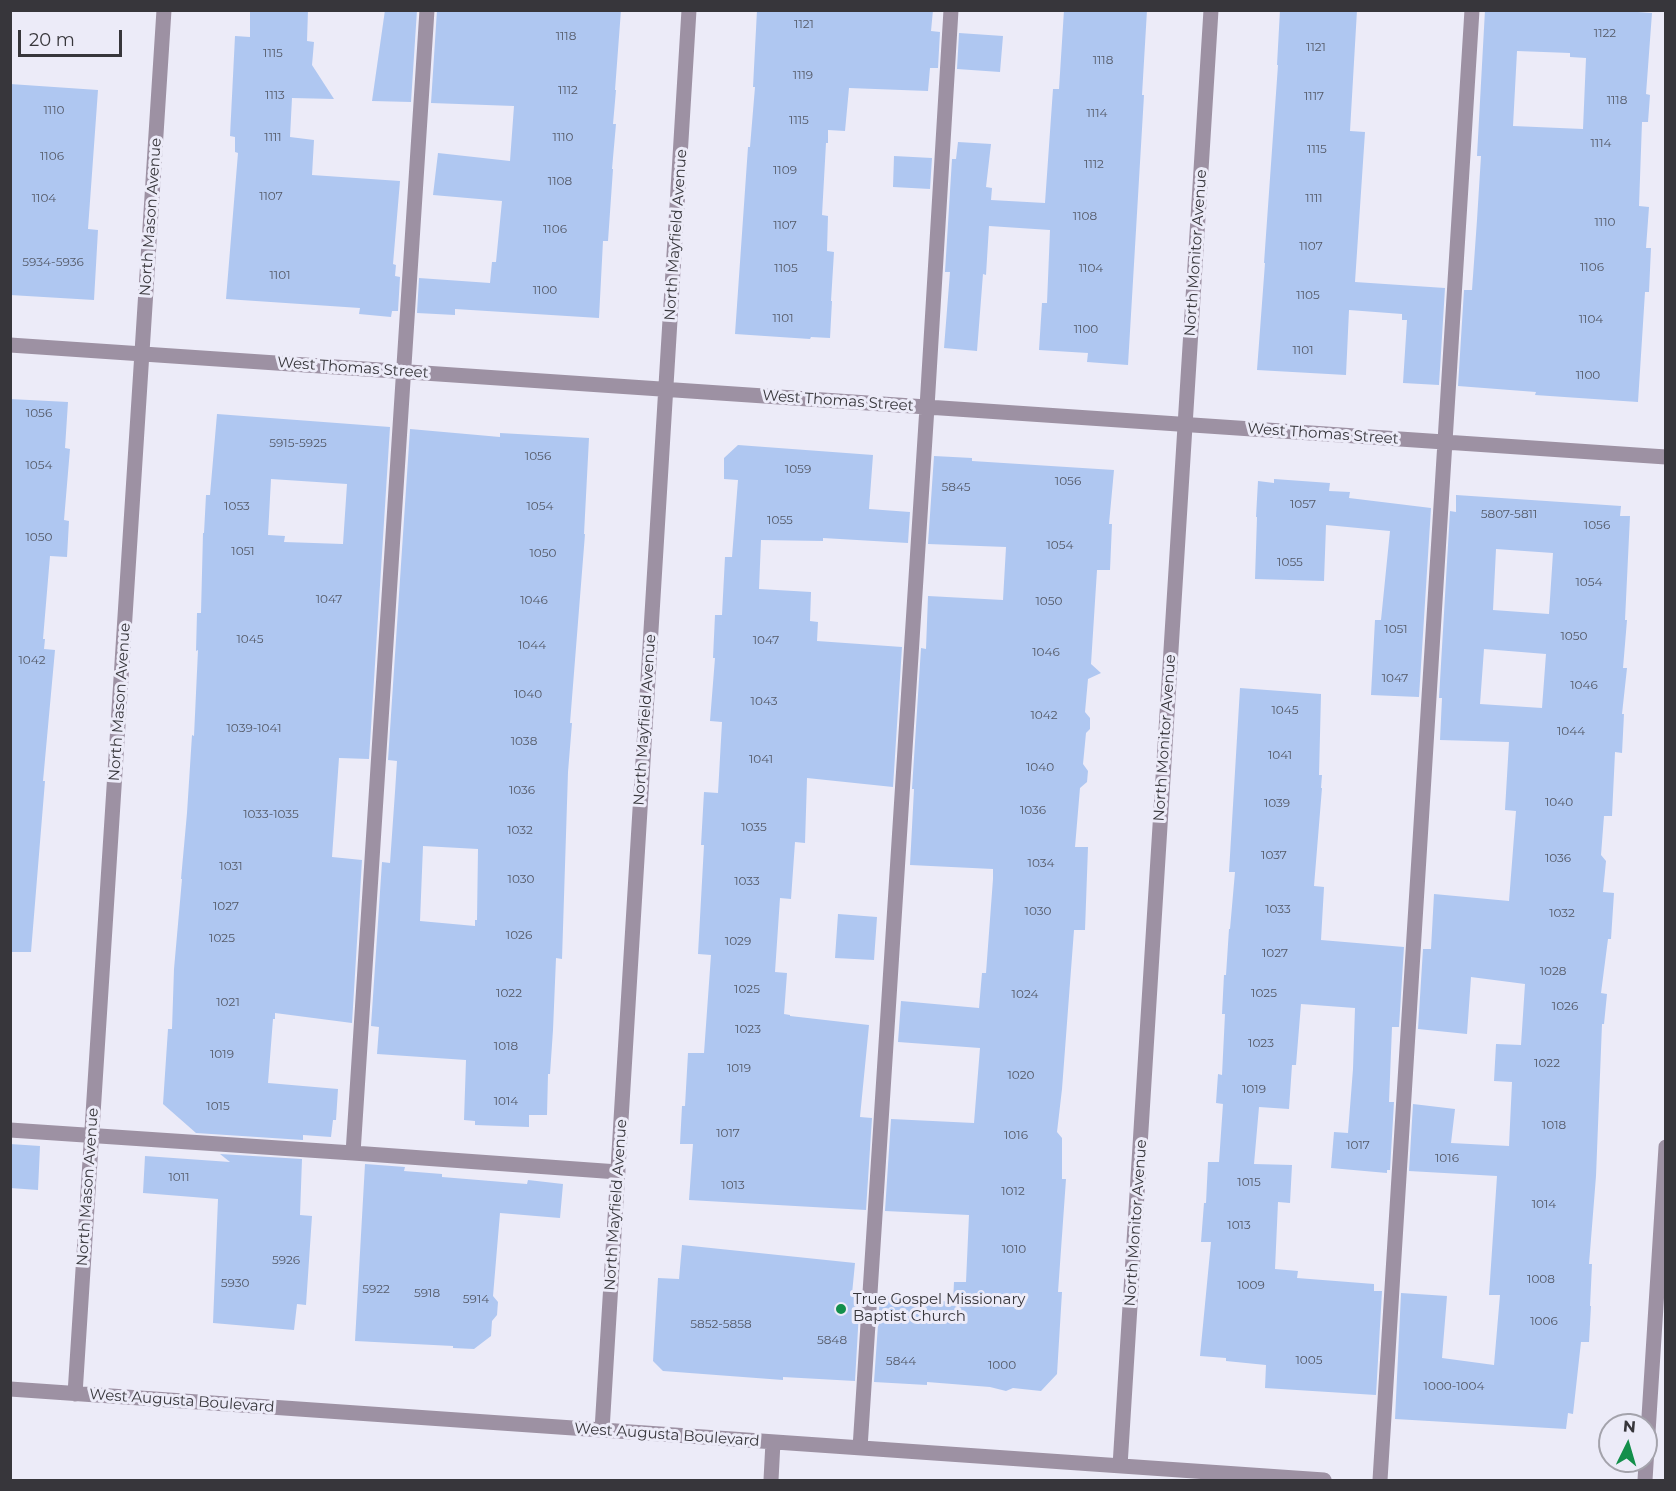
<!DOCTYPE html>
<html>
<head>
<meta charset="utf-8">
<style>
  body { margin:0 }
  #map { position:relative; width:1676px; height:1491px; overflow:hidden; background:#ecebf8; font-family:Montserrat,sans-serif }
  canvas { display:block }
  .frame { position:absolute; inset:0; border:12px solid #37363b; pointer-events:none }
  .north { position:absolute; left:1598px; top:1413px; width:60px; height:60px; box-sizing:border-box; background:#ecebf8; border:2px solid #a4a3ac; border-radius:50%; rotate:5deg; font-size:16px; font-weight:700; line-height:24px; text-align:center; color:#37363b }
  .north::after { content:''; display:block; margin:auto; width:21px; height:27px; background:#138f4b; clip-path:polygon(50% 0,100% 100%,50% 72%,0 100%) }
  .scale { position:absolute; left:18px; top:30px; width:104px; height:27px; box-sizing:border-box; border:3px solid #37363b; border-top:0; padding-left:8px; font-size:18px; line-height:21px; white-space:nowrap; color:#37363b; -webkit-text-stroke:4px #ecebf8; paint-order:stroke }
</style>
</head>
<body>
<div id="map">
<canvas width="1676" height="1491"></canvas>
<div class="frame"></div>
<div class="north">N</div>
<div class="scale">20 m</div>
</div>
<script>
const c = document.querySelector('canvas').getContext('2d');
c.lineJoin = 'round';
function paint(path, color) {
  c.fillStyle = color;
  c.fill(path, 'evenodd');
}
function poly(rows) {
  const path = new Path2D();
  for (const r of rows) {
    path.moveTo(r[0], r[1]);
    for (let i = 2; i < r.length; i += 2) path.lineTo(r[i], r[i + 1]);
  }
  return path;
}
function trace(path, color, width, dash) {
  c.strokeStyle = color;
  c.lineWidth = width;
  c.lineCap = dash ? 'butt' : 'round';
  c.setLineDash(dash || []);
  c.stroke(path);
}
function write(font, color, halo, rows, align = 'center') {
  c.font = font + ' Montserrat,sans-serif';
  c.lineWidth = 6;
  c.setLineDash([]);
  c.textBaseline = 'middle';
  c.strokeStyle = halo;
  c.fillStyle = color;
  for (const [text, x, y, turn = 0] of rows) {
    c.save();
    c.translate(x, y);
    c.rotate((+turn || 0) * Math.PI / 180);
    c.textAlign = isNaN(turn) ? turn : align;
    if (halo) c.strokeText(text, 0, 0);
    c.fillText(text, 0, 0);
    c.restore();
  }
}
const building = poly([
  [250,10,308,10,307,41,314,42,312,65,334,99,292,98,290,137,314,140,312,175,400,181,393,264,396,265,395,276,400,277,398,311,392,311,391,317,359,314,360,308,226,299,238,153,235,152,235,137,230,136,235,36,250,37],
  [385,10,417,10,411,102,372,101],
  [437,10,621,10,615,90,616,90,613,124,616,124,612,169,613,169,608,241,603,241,599,318,455,309,455,315,417,313,419,278,490,283,492,262,496,262,502,201,433,195,438,153,510,161,514,106,431,103],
  [757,10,933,10,931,31,940,32,938,68,930,68,928,91,849,88,845,131,828,130,828,143,826,143,822,215,828,216,827,251,834,252,831,301,832,301,830,338,811,337,810,339,735,334,748,147,750,147,755,87,753,87],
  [1064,10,1147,10,1142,95,1144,95,1128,365,1087,362,1088,353,1039,350,1042,303,1047,303,1050,230,989,226,986,275,983,274,977,351,944,348,950,272,945,272,952,159,956,159,958,142,991,144,986,187,992,188,991,200,1045,203,1053,89,1059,89],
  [1280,10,1357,10,1350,131,1365,132,1355,282,1445,288,1439,385,1403,383,1407,320,1402,320,1402,314,1349,310,1346,375,1257,370,1265,263,1264,263,1278,65,1277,65],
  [1485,10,1610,10,1652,13,1646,94,1650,95,1648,122,1642,122,1639,206,1649,207,1646,248,1651,248,1649,292,1645,292,1638,402,1535,395,1536,392,1458,386,1464,290,1472,290,1477,220,1481,156,1477,156],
  [1517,51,1570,53,1570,57,1586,58,1583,129,1513,126],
  [959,33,1003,36,1000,72,957,69],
  [10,84,98,90,88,229,98,230,94,300,10,295],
  [894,156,932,158,930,189,893,187],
  [10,399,68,402,65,448,70,449,64,520,69,521,67,557,50,556,43,639,45,639,44,649,55,650,43,781,45,781,31,952,10,952],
  [217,414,390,427,369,759,339,758,332,857,362,860,352,1023,275,1013,275,1019,273,1019,268,1083,338,1089,336,1120,333,1120,331,1137,303,1135,303,1140,196,1133,163,1104,168,1029,172,1029,174,969,182,879,181,879,187,813,192,735,194,736,198,650,196,651,197,613,201,613,203,533,204,533,206,495,210,495],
  [271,479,347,484,343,544,284,542,285,536,268,535],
  [410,429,500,437,500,433,589,438,584,534,585,534,570,723,572,723,568,772,562,959,556,958,553,1030,550,1074,548,1074,547,1115,529,1115,529,1127,475,1125,475,1121,464,1120,466,1060,377,1054,379,1027,371,1026,382,862,390,863,395,792,397,761,388,760],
  [423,846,478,849,477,920,475,920,475,926,420,921],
  [738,445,873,455,869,509,910,512,908,543,823,538,823,541,761,540,759,589,811,592,810,621,818,622,817,641,902,647,893,787,807,778,805,843,795,842,791,899,780,898,775,972,787,973,784,1014,790,1015,790,1016,869,1025,860,1117,872,1118,866,1210,689,1200,693,1144,680,1144,682,1106,685,1106,688,1053,704,1053,711,955,698,954,704,845,701,845,704,792,718,793,722,722,710,721,715,658,713,658,715,615,722,615,725,557,732,557,738,480,724,479,724,458],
  [934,456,972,458,972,461,1114,470,1109,524,1112,524,1110,570,1097,570,1091,664,1101,673,1088,679,1085,712,1090,718,1090,729,1086,733,1083,764,1088,771,1087,782,1080,788,1075,847,1088,847,1085,930,1074,930,1062,1089,1057,1132,1062,1138,1062,1179,1066,1179,1058,1292,1062,1292,1057,1374,1041,1391,1013,1388,1006,1391,990,1387,927,1382,927,1385,874,1382,880,1296,953,1302,954,1282,966,1282,969,1215,885,1211,891,1119,974,1123,980,1048,898,1042,901,1001,979,1008,982,973,986,973,993,879,993,869,910,865,914,789,912,789,921,648,926,649,928,596,1003,600,1006,547,928,544],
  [1274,479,1330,483,1329,491,1350,492,1349,498,1431,508,1419,697,1371,695,1375,620,1381,620,1390,531,1326,525,1324,581,1255,579,1257,517,1256,517,1258,481,1274,483],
  [1456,495,1621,506,1620,516,1630,516,1625,620,1627,620,1623,668,1627,668,1622,714,1624,714,1622,753,1615,752,1612,816,1604,816,1601,855,1606,861,1603,892,1614,893,1611,939,1608,939,1601,993,1607,994,1604,1024,1602,1024,1596,1176,1589,1264,1592,1264,1590,1306,1591,1306,1589,1342,1581,1342,1573,1414,1568,1413,1566,1429,1395,1419,1401,1293,1447,1296,1442,1358,1494,1365,1500,1295,1489,1295,1497,1176,1409,1171,1413,1104,1455,1109,1451,1143,1509,1146,1512,1082,1494,1081,1496,1044,1521,1045,1525,984,1471,977,1467,1034,1418,1029,1423,949,1431,949,1434,894,1509,901,1516,811,1505,810,1509,742,1440,740,1442,698,1439,698,1450,511,1456,512],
  [1496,549,1553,553,1549,614,1493,610],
  [1484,649,1546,654,1542,708,1480,704],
  [1240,688,1321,694,1319,775,1322,775,1321,788,1322,788,1314,886,1324,887,1321,940,1404,947,1399,1027,1392,1027,1389,1102,1394,1102,1390,1170,1387,1170,1387,1173,1331,1168,1334,1132,1348,1133,1353,1069,1355,1008,1301,1004,1296,1065,1292,1065,1289,1109,1259,1107,1254,1164,1292,1165,1290,1203,1278,1202,1275,1269,1298,1271,1297,1278,1374,1284,1374,1291,1382,1291,1376,1395,1265,1388,1266,1365,1226,1361,1226,1358,1200,1356,1211,1242,1201,1242,1204,1203,1206,1203,1208,1162,1219,1162,1223,1104,1216,1103,1218,1074,1222,1075,1225,1014,1222,1014,1224,975,1226,975,1229,929,1230,929,1235,872,1229,872],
  [838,914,877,917,874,960,835,958],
  [10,1144,40,1146,38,1190,10,1188],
  [220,1154,302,1159,300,1215,312,1216,306,1305,297,1304,294,1330,213,1323,218,1199,143,1193,145,1156,230,1162],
  [365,1164,405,1167,404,1171,442,1174,442,1177,527,1184,528,1180,563,1184,560,1218,500,1213,493,1296,498,1302,497,1315,492,1321,491,1336,474,1349,453,1348,453,1346,355,1341],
  [682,1245,855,1263,852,1294,860,1294,855,1381,783,1377,783,1380,663,1371,653,1361,658,1278,679,1279]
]);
const minor = poly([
  [10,345,1666,457],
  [10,1130,353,1153,618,1172],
  [353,1153,427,10],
  [10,1389,1324,1480],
  [75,1394,164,10],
  [602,1430,689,10],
  [860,1448,927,407,951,10],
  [1120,1466,1211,10],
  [771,1480,773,1442],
  [1380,1480,1472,10],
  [1645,1480,1666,1147]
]);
const markers = [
  [841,1309,6,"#138f4b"]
];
const numberNames = [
  ["1121",804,24],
  ["1122",1605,33],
  ["1118",566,36],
  ["1121",1316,47],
  ["1115",273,53],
  ["1118",1103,60],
  ["1119",803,75],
  ["1112",568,90],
  ["1113",275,95],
  ["1117",1314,96],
  ["1118",1617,100],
  ["1110",54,110],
  ["1114",1097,113],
  ["1115",799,120],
  ["1111",273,137],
  ["1110",563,137],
  ["1114",1601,143],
  ["1115",1317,149],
  ["1106",52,156],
  ["1112",1094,164],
  ["1109",785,170],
  ["1108",560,181],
  ["1107",271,196],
  ["1104",44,198],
  ["1111",1314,198],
  ["1108",1085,216],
  ["1110",1605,222],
  ["1107",785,225],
  ["1106",555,229],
  ["1107",1311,246],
  ["5934-5936",53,262],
  ["1106",1592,267],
  ["1105",786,268],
  ["1104",1091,268],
  ["1101",280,275],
  ["1100",545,290],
  ["1105",1308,295],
  ["1101",783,318],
  ["1104",1591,319],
  ["1100",1086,329],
  ["1101",1303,350],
  ["1100",1588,375],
  ["1056",39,413],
  ["5915-5925",298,443],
  ["1056",538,456],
  ["1054",39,465],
  ["1059",798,469],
  ["1056",1068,481],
  ["5845",956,487],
  ["1057",1303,504],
  ["1053",237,506],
  ["1054",540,506],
  ["5807-5811",1509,514],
  ["1055",780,520],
  ["1056",1597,525],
  ["1050",39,537],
  ["1054",1060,545],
  ["1051",243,551],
  ["1050",543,553],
  ["1055",1290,562],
  ["1054",1589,582],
  ["1047",329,599],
  ["1046",534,600],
  ["1050",1049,601],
  ["1051",1396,629],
  ["1050",1574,636],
  ["1045",250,639],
  ["1047",766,640],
  ["1044",532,645],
  ["1046",1046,652],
  ["1042",32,660],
  ["1047",1395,678],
  ["1046",1584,685],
  ["1040",528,694],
  ["1043",764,701],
  ["1045",1285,710],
  ["1042",1044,715],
  ["1039-1041",254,728],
  ["1044",1571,731],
  ["1038",524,741],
  ["1041",1280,755],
  ["1041",761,759],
  ["1040",1040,767],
  ["1036",522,790],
  ["1040",1559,802],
  ["1039",1277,803],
  ["1036",1033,810],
  ["1033-1035",271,814],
  ["1035",754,827],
  ["1032",520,830],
  ["1037",1274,855],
  ["1036",1558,858],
  ["1034",1041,863],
  ["1031",231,866],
  ["1030",521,879],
  ["1033",747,881],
  ["1027",226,906],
  ["1033",1278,909],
  ["1030",1038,911],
  ["1032",1562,913],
  ["1026",519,935],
  ["1025",222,938],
  ["1029",738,941],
  ["1027",1275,953],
  ["1028",1553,971],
  ["1025",747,989],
  ["1022",509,993],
  ["1025",1264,993],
  ["1024",1025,994],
  ["1021",228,1002],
  ["1026",1565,1006],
  ["1023",748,1029],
  ["1023",1261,1043],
  ["1018",506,1046],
  ["1019",222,1054],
  ["1022",1547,1063],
  ["1019",739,1068],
  ["1020",1021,1075],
  ["1019",1254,1089],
  ["1014",506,1101],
  ["1015",218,1106],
  ["1018",1554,1125],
  ["1017",728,1133],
  ["1016",1016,1135],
  ["1017",1358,1145],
  ["1016",1447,1158],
  ["1011",179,1177],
  ["1015",1249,1182],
  ["1013",733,1185],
  ["1012",1013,1191],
  ["1014",1544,1204],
  ["1013",1239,1225],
  ["1010",1014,1249],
  ["5926",286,1260],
  ["1008",1541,1279],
  ["5930",235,1283],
  ["1009",1251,1285],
  ["5922",376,1289],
  ["5918",427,1293],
  ["5914",476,1299],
  ["1006",1544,1321],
  ["5852-5858",721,1324],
  ["5848",832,1340],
  ["1005",1309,1360],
  ["5844",901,1361],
  ["1000",1002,1365],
  ["1000-1004",1454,1386]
];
const streetNames = [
  ["North Mason Avenue",151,217,-86],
  ["North Mayfield Avenue",676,235,-86],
  ["North Monitor Avenue",1196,253,-86],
  ["West Thomas Street",353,368,4],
  ["West Thomas Street",838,401,4],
  ["West Thomas Street",1323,434,4],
  ["North Mason Avenue",120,702,-86],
  ["North Mayfield Avenue",645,720,-86],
  ["North Monitor Avenue",1165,738,-86],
  ["North Mason Avenue",88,1187,-86],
  ["North Mayfield Avenue",616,1205,-86],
  ["North Monitor Avenue",1136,1223,-86],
  ["West Augusta Boulevard",182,1401,4],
  ["West Augusta Boulevard",667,1435,4]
];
const poiNames = [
  ["True Gospel Missionary",853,1300],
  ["Baptist Church",853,1317]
];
paint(building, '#afc7f1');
trace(minor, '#9d91a3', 15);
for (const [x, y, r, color] of markers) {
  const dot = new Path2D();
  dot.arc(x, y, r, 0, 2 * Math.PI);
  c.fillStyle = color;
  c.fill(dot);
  trace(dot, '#ecebf8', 2);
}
write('12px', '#555a68', null, numberNames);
write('15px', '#37363b', '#ecebf8', streetNames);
write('15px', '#37363b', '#ecebf8', poiNames, 'left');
</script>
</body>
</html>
